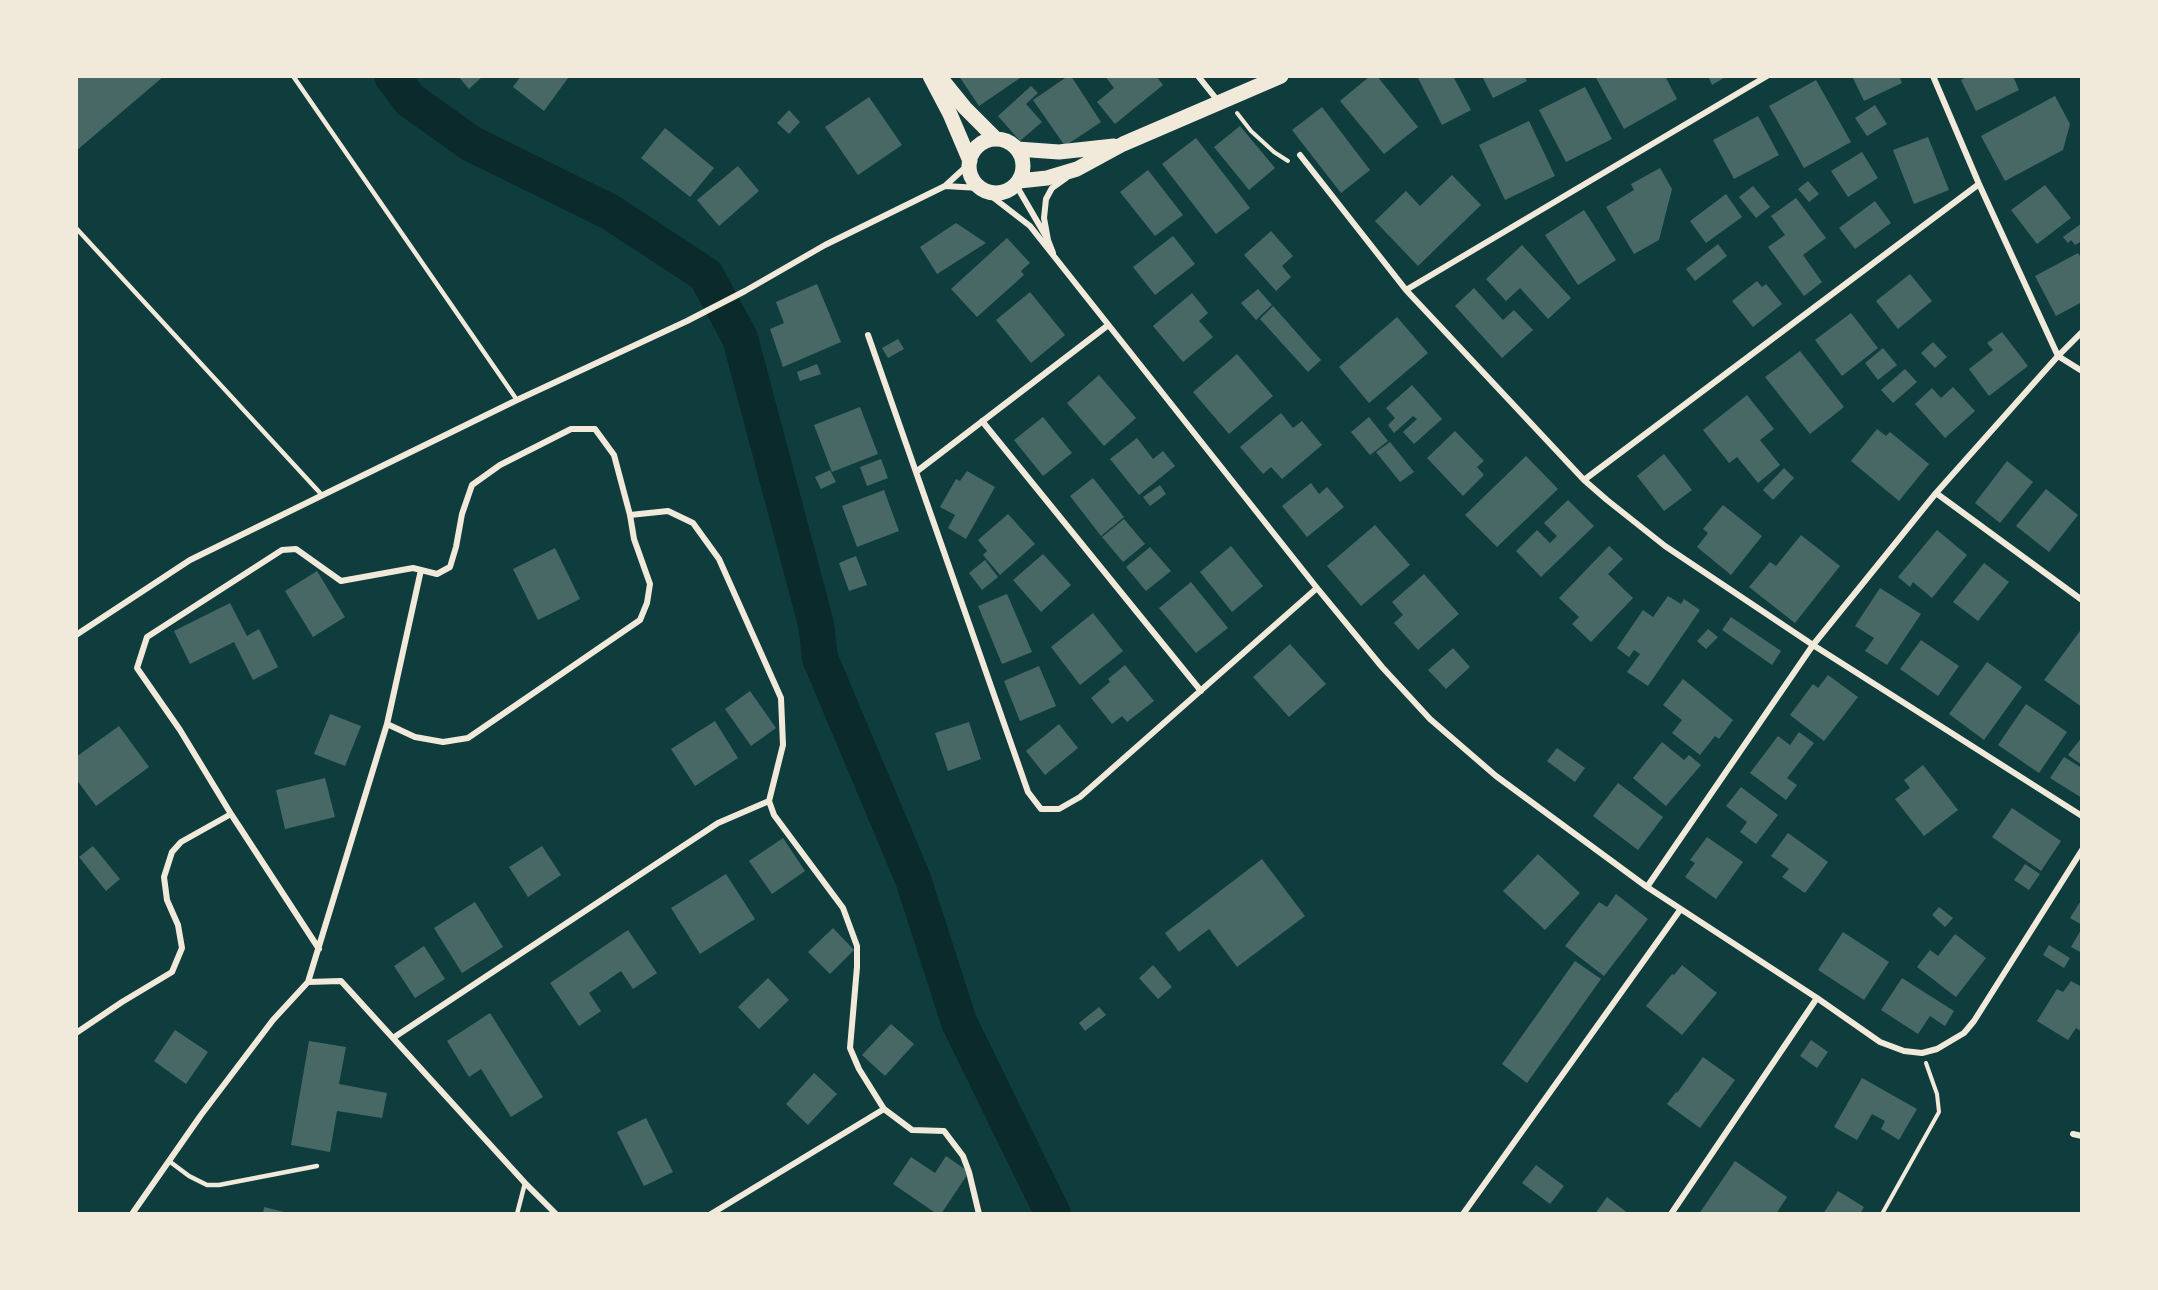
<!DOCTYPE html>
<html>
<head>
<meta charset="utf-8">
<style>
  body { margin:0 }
  #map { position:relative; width:2158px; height:1290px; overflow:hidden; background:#0f3d3e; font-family:"Exo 2",sans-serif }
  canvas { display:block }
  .frame { position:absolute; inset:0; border:78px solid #f1e9da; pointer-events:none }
</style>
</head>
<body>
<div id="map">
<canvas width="2158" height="1290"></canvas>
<div class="frame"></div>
</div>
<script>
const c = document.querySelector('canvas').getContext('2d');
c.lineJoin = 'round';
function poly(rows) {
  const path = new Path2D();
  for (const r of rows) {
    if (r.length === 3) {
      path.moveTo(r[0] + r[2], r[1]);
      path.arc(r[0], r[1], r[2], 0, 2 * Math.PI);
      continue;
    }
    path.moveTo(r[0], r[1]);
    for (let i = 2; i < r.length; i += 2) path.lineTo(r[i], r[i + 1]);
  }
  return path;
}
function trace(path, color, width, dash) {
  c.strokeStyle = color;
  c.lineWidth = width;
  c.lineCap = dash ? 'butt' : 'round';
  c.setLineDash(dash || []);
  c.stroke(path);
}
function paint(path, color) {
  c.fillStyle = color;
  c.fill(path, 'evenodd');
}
const river = poly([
  [392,76,410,100,470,143,610,212,706,275,740,338,816,624,820,658,913,879,959,1022,1053,1214]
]);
const building = poly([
  [76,76,164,76,76,151],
  [458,76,483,76,469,89],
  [521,76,566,76,568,78,544,111,513,87],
  [959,76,1023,76,979,106],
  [1068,76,1071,76,1101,122,1065,146,1033,100],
  [1105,76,1156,76,1163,85,1115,124,1097,102,1114,88],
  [1370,76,1377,76,1418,127,1384,154,1340,101],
  [1417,76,1453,76,1471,110,1442,125],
  [1482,76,1524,76,1527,81,1493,98],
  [1595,76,1665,76,1677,99,1624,129],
  [1708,76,1727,76,1712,85],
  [1852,76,1899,76,1902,83,1864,101],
  [1968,76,2013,76,2019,90,1976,111,1961,80],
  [1816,80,1851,142,1804,168,1769,106],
  [1031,86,1038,93,1026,104,1042,122,1020,141,998,116],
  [1585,87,1612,139,1566,162,1539,110],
  [2055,96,2070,124,2063,150,2005,181,1981,136],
  [869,97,902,145,858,175,825,127],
  [1875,105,1887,124,1867,136,1855,118],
  [1322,107,1370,170,1341,193,1292,130],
  [789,110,800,122,789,134,777,123],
  [1758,116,1779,155,1734,179,1713,140],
  [1529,121,1555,176,1505,200,1479,145],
  [1240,126,1275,168,1249,190,1214,147],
  [665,128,714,168,690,197,641,158],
  [1928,137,1949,190,1914,204,1893,150],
  [1196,138,1250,208,1216,234,1162,164],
  [1862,152,1878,178,1848,197,1831,171],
  [738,166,759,191,719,226,697,200],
  [1660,168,1672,189,1659,240,1634,254,1606,207,1634,190,1631,184],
  [1148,170,1183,215,1155,236,1120,192],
  [1452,175,1481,205,1418,266,1375,221,1406,191,1420,206],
  [1808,181,1819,194,1809,202,1798,189],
  [2045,185,2071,218,2037,244,2011,210],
  [1753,186,1770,207,1756,218,1739,197],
  [1726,194,1742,217,1706,243,1690,221],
  [1796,198,1826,238,1803,255,1822,282,1804,296,1768,247,1785,235,1771,216],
  [1875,201,1891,223,1855,249,1839,228],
  [1584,210,1616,260,1578,285,1545,235],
  [956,223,986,243,937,274,920,247],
  [2082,223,2082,241,2075,245,2071,240,2068,243,2063,237],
  [1271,231,1293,256,1282,266,1291,277,1276,291,1244,255],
  [1173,236,1195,264,1155,295,1133,267],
  [1007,238,1030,263,1021,271,1024,275,977,317,951,289],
  [1718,244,1727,256,1695,281,1686,269],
  [1522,245,1571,298,1548,319,1520,288,1506,301,1486,279],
  [2078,253,2082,259,2082,302,2056,316,2035,276],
  [1910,274,1932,301,1898,329,1876,301],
  [1757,281,1762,287,1766,284,1782,304,1753,327,1732,301],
  [817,284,841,342,783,367,770,329,784,323,776,302],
  [1474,288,1503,320,1514,310,1533,330,1502,358,1455,306],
  [1258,289,1272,305,1256,320,1241,303],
  [1030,292,1065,335,1031,363,996,320],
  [1192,293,1208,313,1199,321,1213,337,1183,362,1153,326],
  [1273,306,1321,360,1308,372,1260,319],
  [1851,313,1878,348,1842,376,1815,340],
  [1397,317,1428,353,1369,403,1339,367],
  [2002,332,2028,366,1989,396,1969,369,1993,350,1987,343],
  [898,339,904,349,888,358,882,348],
  [1933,342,1947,357,1935,368,1921,353],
  [1883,348,1897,365,1878,380,1865,363],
  [1800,351,1844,407,1810,434,1765,377],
  [1237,354,1273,396,1229,434,1193,392],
  [817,364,821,374,800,381,797,372],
  [1905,369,1917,382,1893,403,1881,390],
  [1099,375,1136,418,1104,446,1067,403],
  [1412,385,1442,419,1414,444,1403,432,1417,419,1413,416,1394,433,1388,425,1395,418,1386,408],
  [1953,387,1975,411,1945,438,1915,404,1932,388,1941,398],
  [1747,395,1774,429,1760,440,1780,465,1758,483,1737,457,1729,463,1703,430],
  [860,407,878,454,832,472,814,425],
  [1281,413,1293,428,1302,421,1322,445,1282,479,1271,467,1263,474,1240,447],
  [1043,417,1072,453,1043,476,1014,440],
  [1369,417,1388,441,1370,455,1351,432],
  [1877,429,1886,436,1890,432,1929,464,1899,501,1851,461],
  [1455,431,1484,461,1477,467,1484,475,1463,496,1427,458],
  [1137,438,1153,459,1163,451,1175,466,1139,495,1110,459],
  [1390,442,1414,472,1400,482,1376,452],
  [1664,454,1692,490,1664,511,1637,476],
  [1526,456,1558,489,1497,547,1465,515],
  [881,459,888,478,867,486,860,467],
  [2007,461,2033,482,2000,523,1975,503],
  [1784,468,1794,478,1773,500,1763,490],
  [830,470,836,482,821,489,815,477],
  [967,471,995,487,966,539,948,528,955,515,940,507,956,479,960,481],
  [1093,478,1124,517,1101,536,1070,496],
  [1311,483,1319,494,1327,487,1344,507,1307,537,1282,506],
  [1160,485,1166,494,1150,506,1143,497],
  [2046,489,2078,515,2049,552,2016,526],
  [884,490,899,531,857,547,842,506],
  [1568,500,1594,526,1541,577,1516,551,1537,530,1550,543,1557,536,1544,523],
  [1723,505,1762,536,1731,575,1697,547,1708,533,1703,529],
  [1008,514,1035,544,1000,575,983,555,987,551,978,540],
  [1124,519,1145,544,1123,562,1102,537],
  [1375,525,1410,565,1361,606,1327,566],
  [1937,530,1967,555,1932,598,1913,582,1910,587,1898,577],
  [1801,535,1840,566,1795,623,1749,587,1770,562,1776,566],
  [1231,546,1263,586,1232,612,1200,572],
  [1609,546,1623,559,1608,574,1633,598,1591,642,1572,624,1579,617,1559,598],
  [1150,547,1171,571,1146,591,1126,567],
  [555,548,580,599,538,620,513,569],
  [1043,554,1071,585,1041,612,1013,580],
  [856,556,867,585,849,591,839,563],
  [985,560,998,577,982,590,969,573],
  [1984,563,2009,582,1978,621,1953,602],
  [317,571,345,617,313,637,285,591],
  [1424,574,1459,614,1418,650,1394,623,1403,615,1392,602],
  [1191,582,1228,628,1196,653,1159,608],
  [1880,588,1921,614,1887,665,1865,651,1874,638,1855,626],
  [1007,594,1032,652,1002,664,978,606],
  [1668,596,1681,604,1684,599,1700,610,1648,686,1627,672,1640,654,1634,650,1629,657,1617,648,1643,610,1653,617],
  [230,603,247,636,259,629,278,667,253,680,234,642,190,664,174,631],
  [1093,613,1123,651,1080,685,1051,647],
  [1731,617,1781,651,1772,665,1722,630],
  [1708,629,1718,637,1706,649,1697,641],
  [2080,631,2082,633,2082,707,2044,680],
  [1921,640,1959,666,1938,696,1900,669],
  [1290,644,1326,684,1289,717,1253,677],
  [1453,648,1470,667,1446,689,1428,670],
  [1987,662,2022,687,1984,740,1949,714],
  [1125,665,1154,701,1127,722,1122,716,1112,724,1091,698,1110,682,1108,679],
  [1039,666,1056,706,1020,721,1004,681],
  [1828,675,1858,697,1824,741,1790,715,1813,684,1818,688],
  [1683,679,1733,720,1719,739,1715,736,1700,755,1672,733,1682,720,1663,705],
  [750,691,776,728,751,746,725,709],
  [2026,704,2067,732,2039,773,1998,745],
  [330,714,361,726,345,766,314,754],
  [715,721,738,758,695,786,671,749],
  [969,722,981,759,948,771,935,733],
  [1059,724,1078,748,1045,775,1026,751],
  [119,726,149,767,96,806,76,779,76,757],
  [1799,732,1814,743,1787,778,1797,785,1786,800,1750,773,1778,736,1790,745],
  [2082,737,2082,765,2068,755],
  [1662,742,1684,760,1689,755,1701,765,1666,806,1633,778],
  [1557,748,1585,768,1575,782,1547,761],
  [2064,757,2082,768,2082,798,2050,778],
  [1923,765,1958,810,1924,836,1895,799,1910,788,1904,780],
  [325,778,335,817,285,829,276,790],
  [1618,783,1663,817,1638,850,1593,816],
  [1741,787,1778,815,1756,844,1740,832,1747,822,1726,806],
  [2012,808,2061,841,2041,871,1992,837],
  [1788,833,1828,862,1805,893,1782,877,1789,869,1771,856],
  [1707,837,1743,862,1716,899,1685,877,1695,863,1690,860],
  [783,838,805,871,772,894,749,861],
  [93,846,120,879,106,891,79,857],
  [542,846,561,875,528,897,509,867],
  [1538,854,1580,893,1545,930,1503,891],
  [1262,859,1305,916,1237,967,1209,929,1179,952,1165,933],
  [2025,864,2040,874,2029,890,2014,880],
  [726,874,755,919,700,954,671,908],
  [1616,894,1648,919,1604,976,1565,946,1599,902,1607,907],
  [2082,899,2082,925,2070,918],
  [475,902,503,947,462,973,434,928],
  [1939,907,1953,918,1945,927,1932,915],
  [833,928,854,950,830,974,808,952],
  [2082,928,2082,953,2071,947],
  [628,930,657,973,633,989,621,971,589,993,601,1011,579,1026,550,983],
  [1843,932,1889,962,1864,1000,1818,970],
  [1955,934,1986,958,1956,997,1917,967,1930,950,1938,956],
  [2049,945,2070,958,2064,968,2043,955],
  [424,946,445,979,415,998,394,966],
  [1575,961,1601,979,1527,1083,1502,1064],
  [1153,965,1172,987,1158,999,1139,978],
  [1682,965,1717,993,1682,1035,1646,1006,1672,974,1674,975],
  [768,978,789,1000,759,1029,738,1007],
  [1902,978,1954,1011,1945,1026,1930,1016,1918,1034,1881,1010],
  [2071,981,2082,987,2082,1032,2076,1028,2068,1040,2037,1021,2057,989,2063,992],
  [1099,1007,1106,1015,1085,1031,1079,1023],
  [490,1013,543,1097,511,1117,481,1069,469,1077,447,1041],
  [891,1024,914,1044,885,1076,862,1055],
  [175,1030,208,1052,186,1084,154,1061],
  [1811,1040,1828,1052,1817,1068,1800,1056],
  [309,1041,346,1047,339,1084,387,1093,382,1118,337,1111,330,1152,291,1145],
  [1703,1057,1735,1080,1700,1128,1667,1104,1676,1092,1677,1093],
  [814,1073,837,1094,808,1125,786,1104],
  [1862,1078,1917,1109,1899,1140,1881,1129,1885,1121,1872,1114,1857,1140,1834,1127],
  [646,1118,673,1172,644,1186,617,1132],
  [946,1156,969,1172,941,1214,937,1214,893,1184,911,1157,935,1173],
  [1735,1161,1787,1197,1776,1214,1699,1214],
  [1536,1165,1564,1186,1550,1204,1522,1183],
  [1838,1191,1864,1207,1860,1214,1823,1214],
  [1607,1197,1629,1214,1595,1214],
  [264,1207,288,1213,288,1214,263,1214]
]);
const path = poly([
  [1237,113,1251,131,1274,152,1288,161],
  [1882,1214,1939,1112,1937,1094,1926,1063]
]);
const service = poly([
  [293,76,517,400],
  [76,228,321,494],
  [169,1161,189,1176,207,1185,219,1185,317,1166],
  [517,1214,525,1183]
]);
const minor = poly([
  [1198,76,1218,101],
  [1933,76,1979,184,2058,356,2082,371],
  [1300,155,1406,290,1584,480,1607,500,1665,546,1813,645,2082,816],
  [1016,185,1048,240,1053,253],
  [945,186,980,188],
  [986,192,1030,226,1317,588,1382,667,1430,719,1496,776,1647,887,1817,998,1880,1042,1904,1051,1922,1053,1937,1049,1964,1033,1974,1021,2082,850],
  [1048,240,1044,218,1046,199,1052,188,1066,178],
  [1406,290,1767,76],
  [868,335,1028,792,1041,809,1059,809,1080,797,1317,588],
  [982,421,1201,691],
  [916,472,1107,326],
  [1584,480,1979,184],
  [1936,493,2082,600],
  [630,515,668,511,693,523,719,559,781,698,783,745,769,801,774,815,843,908,857,946,857,967,850,1048,859,1069,884,1109,912,1130,944,1131,963,1156,969,1172,979,1214],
  [76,635,190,560,517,400,687,321,745,291,825,245,945,186,969,164],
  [1647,887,1813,645,1936,493,2058,356,2082,332],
  [319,949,231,814,180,730,137,668,147,637,282,550,296,549,341,581,413,568,437,574,450,567,456,547,462,514,472,485,500,465,571,429,595,429,614,455,630,515,634,539,650,584,647,603,640,620,468,738,443,742,415,737,387,724],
  [308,982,387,724,421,570],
  [76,1033,122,1002,172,972,182,948,178,925,167,900,164,877,172,852,181,842,231,814],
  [393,1038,718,823,769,801],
  [2073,1134,2082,1136],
  [132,1214,201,1115,273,1020,308,982,341,981,525,1183,556,1214],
  [711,1214,884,1109],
  [1463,1214,1680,910],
  [1671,1214,1817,998]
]);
const primary = poly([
  [930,76,950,114,970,161],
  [939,76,965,108,996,139],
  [996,166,27],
  [1017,149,1059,152,1114,146],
  [1019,181,1047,178,1077,169,1123,144,1281,76]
]);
trace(river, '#0a2a2b', 36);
paint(building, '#486865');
trace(path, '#f1e9da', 4);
trace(service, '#f1e9da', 4.5);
trace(minor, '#f1e9da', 6);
trace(primary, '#f1e9da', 15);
</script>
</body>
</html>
